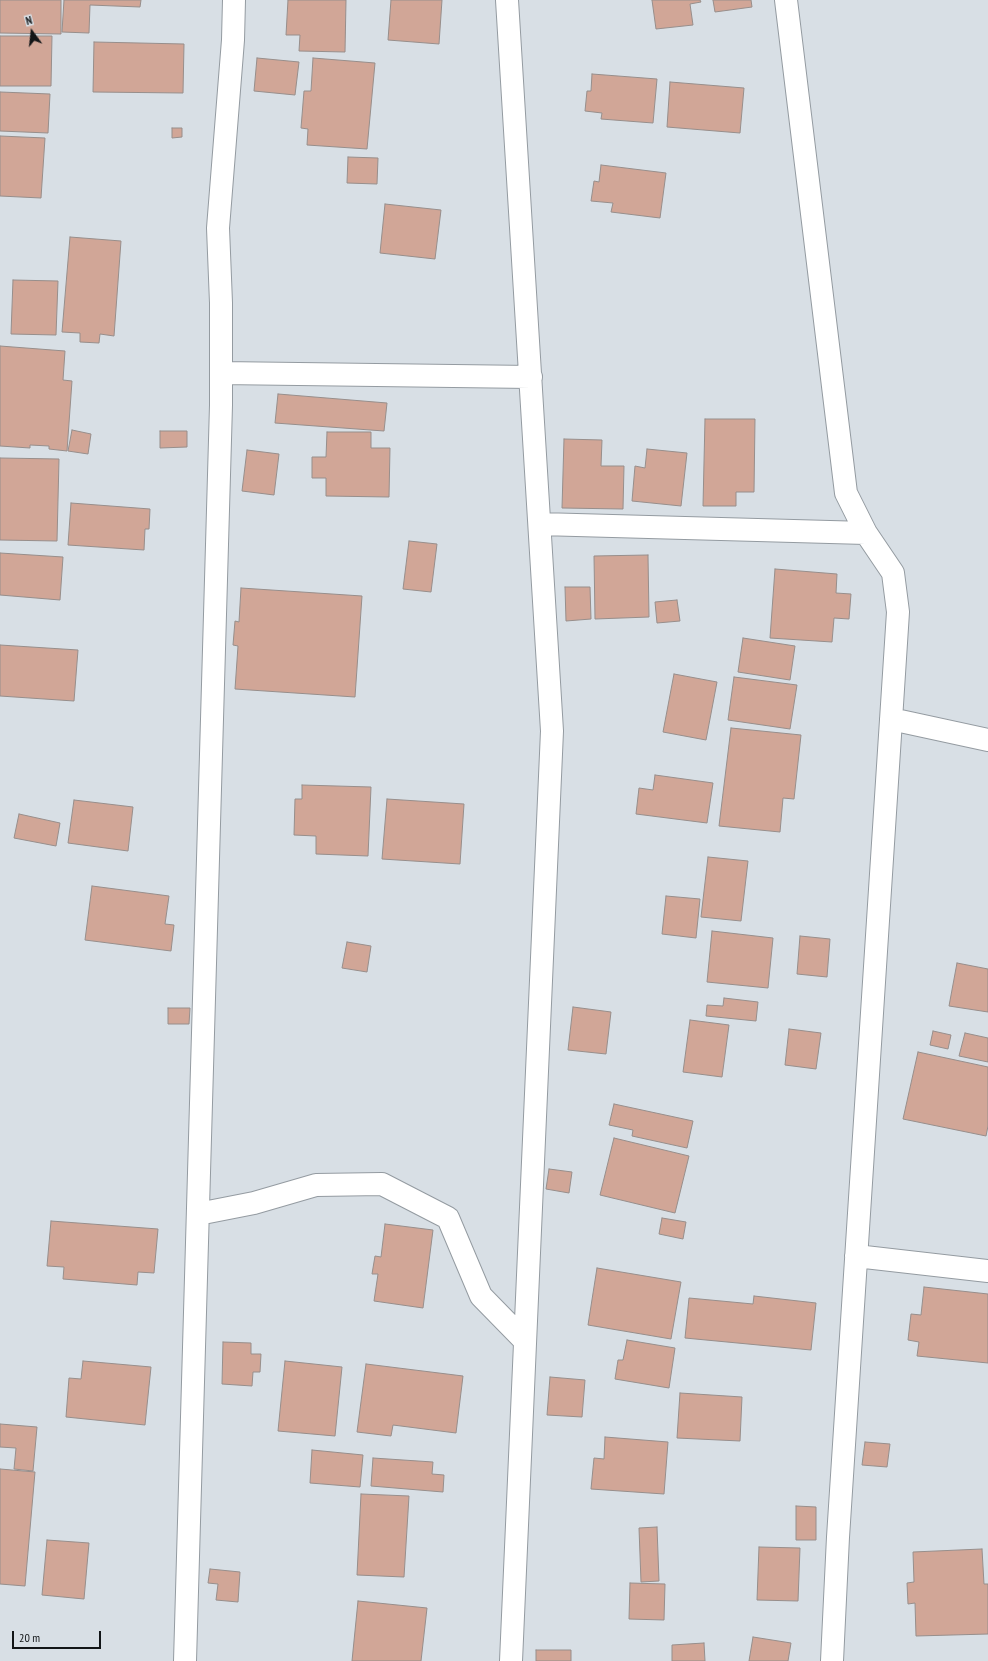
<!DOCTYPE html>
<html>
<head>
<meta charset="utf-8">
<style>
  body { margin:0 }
  #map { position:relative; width:988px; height:1661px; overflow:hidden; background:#d8dfe5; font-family:"PT Sans Narrow",sans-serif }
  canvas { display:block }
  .north { position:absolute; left:12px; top:12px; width:40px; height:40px; -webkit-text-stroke:3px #d8dfe5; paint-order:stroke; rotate:345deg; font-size:11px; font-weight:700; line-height:16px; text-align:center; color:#121517 }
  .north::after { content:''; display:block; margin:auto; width:14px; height:18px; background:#121517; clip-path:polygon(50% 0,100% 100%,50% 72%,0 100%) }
  .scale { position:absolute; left:12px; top:1631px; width:89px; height:18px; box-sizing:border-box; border:2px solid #121517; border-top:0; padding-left:5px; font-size:12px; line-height:14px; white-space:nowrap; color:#121517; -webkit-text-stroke:3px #d8dfe5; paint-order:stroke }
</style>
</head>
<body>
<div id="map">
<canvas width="988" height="1661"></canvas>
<div class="north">N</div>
<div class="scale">20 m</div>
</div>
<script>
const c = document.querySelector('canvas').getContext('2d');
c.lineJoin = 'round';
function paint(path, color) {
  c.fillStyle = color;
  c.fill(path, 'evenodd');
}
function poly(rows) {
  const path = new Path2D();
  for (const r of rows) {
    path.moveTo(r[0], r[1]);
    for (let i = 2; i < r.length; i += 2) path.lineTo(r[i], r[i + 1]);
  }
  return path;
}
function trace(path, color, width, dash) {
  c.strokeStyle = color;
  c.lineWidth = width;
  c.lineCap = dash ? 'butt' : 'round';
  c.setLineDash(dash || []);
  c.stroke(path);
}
const building = poly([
  [0,0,61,0,61,34,0,33,0,0],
  [64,0,141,0,140,7,90,5,89,33,62,32,64,0],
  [288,0,346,0,345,52,299,51,300,35,286,35,288,0],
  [391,0,442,0,439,44,388,40,391,0],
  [652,0,700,0,701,2,690,4,693,25,656,29,652,0],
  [713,0,751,0,752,7,715,12,713,0],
  [0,36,52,36,51,86,0,86,0,36],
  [94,42,184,44,183,93,93,92,94,42],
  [257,58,299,62,295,95,254,91,257,58],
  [313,58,375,63,367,149,307,145,308,129,301,128,304,91,311,91,313,58],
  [592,74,657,79,653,123,601,119,602,113,585,111,587,91,591,91,592,74],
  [670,82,744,88,740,133,667,127,670,82],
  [0,92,50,94,48,133,0,131,0,92],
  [172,128,182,128,182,137,172,138,172,128],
  [0,136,45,138,41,198,0,196,0,136],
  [348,157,378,158,377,184,347,183,348,157],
  [601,165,666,173,660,218,611,212,613,203,591,201,594,181,599,182,601,165],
  [385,204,441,210,435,259,380,253,385,204],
  [70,237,121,241,114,336,100,334,99,343,80,342,80,333,62,332,70,237],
  [13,280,58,281,56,335,11,334,13,280],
  [0,346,65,351,63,380,72,381,67,451,49,449,49,446,30,445,30,448,0,446,0,346],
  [278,394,387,403,384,431,275,423,278,394],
  [705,419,755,419,754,492,736,492,736,506,703,506,705,419],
  [72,430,91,434,88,454,68,451,72,430],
  [160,431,187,431,187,447,160,448,160,431],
  [327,432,371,432,371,448,390,448,389,497,326,496,326,478,312,478,312,457,326,457,327,432],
  [564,439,602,440,601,466,624,466,623,509,562,508,564,439],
  [647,449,687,453,681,506,632,501,635,466,645,468,647,449],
  [247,450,279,454,274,495,242,491,247,450],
  [0,458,59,459,57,541,0,540,0,458],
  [71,503,150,509,149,529,145,529,144,550,68,545,71,503],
  [409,541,437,544,431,592,403,589,409,541],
  [0,553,63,557,60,600,0,595,0,553],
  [648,555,649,617,595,619,594,556,648,555],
  [775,569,837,574,836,593,851,594,849,619,834,618,832,642,770,638,775,569],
  [565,587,590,587,591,619,566,621,565,587],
  [241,588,362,596,355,697,235,689,238,646,233,645,235,621,239,622,241,588],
  [677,600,680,621,657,623,655,602,677,600],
  [743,638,795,646,790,680,738,672,743,638],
  [0,645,78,650,74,701,0,696,0,645],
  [674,674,717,682,706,740,663,732,674,674],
  [734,677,797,685,790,729,728,720,734,677],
  [731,728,801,735,794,799,783,798,780,832,719,826,731,728],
  [655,775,713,783,707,823,636,814,639,788,653,790,655,775],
  [302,785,371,787,368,856,316,854,316,836,294,835,295,799,302,799,302,785],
  [387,799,464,804,460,864,382,859,387,799],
  [74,800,133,807,128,851,68,843,74,800],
  [19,814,60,823,56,846,14,838,19,814],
  [708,857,748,861,741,921,701,917,708,857],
  [92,886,169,896,165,924,174,925,171,951,85,940,92,886],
  [666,896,700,899,696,938,662,934,666,896],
  [712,931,773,938,768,988,707,982,712,931],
  [800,936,830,939,827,977,797,974,800,936],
  [347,942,371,946,367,972,342,968,347,942],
  [957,963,988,969,988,1012,949,1006,957,963],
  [724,998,758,1002,756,1021,706,1016,707,1005,723,1006,724,998],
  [573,1007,611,1012,606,1054,568,1050,573,1007],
  [168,1008,190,1008,189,1024,168,1024,168,1008],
  [690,1020,729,1025,722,1077,683,1072,690,1020],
  [789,1029,821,1033,816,1069,785,1065,789,1029],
  [933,1031,951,1035,948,1049,930,1045,933,1031],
  [965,1033,988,1038,988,1062,959,1056,965,1033],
  [918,1052,988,1067,988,1126,986,1136,903,1119,918,1052],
  [614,1104,693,1121,687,1148,632,1136,633,1130,609,1125,614,1104],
  [614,1138,689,1156,675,1213,600,1195,614,1138],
  [549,1169,572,1172,569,1193,546,1189,549,1169],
  [662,1218,686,1222,683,1239,659,1234,662,1218],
  [51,1221,158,1229,154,1273,138,1272,137,1285,63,1279,64,1267,47,1266,51,1221],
  [385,1224,433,1230,423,1308,374,1301,378,1274,372,1274,375,1256,381,1257,385,1224],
  [597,1268,681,1282,671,1339,588,1325,597,1268],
  [924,1287,988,1294,988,1363,917,1356,919,1342,908,1340,911,1314,921,1315,924,1287],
  [754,1296,816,1303,811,1350,685,1338,689,1298,753,1304,754,1296],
  [627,1340,675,1348,669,1388,615,1379,618,1360,623,1360,627,1340],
  [223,1342,251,1343,251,1354,261,1354,260,1372,253,1372,252,1386,222,1384,223,1342],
  [83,1361,151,1367,145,1425,66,1417,69,1378,81,1379,83,1361],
  [285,1361,342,1367,335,1436,278,1431,285,1361],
  [366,1364,463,1376,456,1433,393,1425,391,1436,357,1432,366,1364],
  [550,1377,585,1380,582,1417,547,1415,550,1377],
  [680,1393,742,1397,740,1441,677,1438,680,1393],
  [0,1424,37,1427,33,1471,14,1469,16,1448,0,1447,0,1424],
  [605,1437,668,1442,664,1494,591,1489,594,1458,604,1459,605,1437],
  [865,1442,890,1444,887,1467,862,1465,865,1442],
  [312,1450,363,1455,360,1487,310,1483,312,1450],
  [373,1458,433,1462,432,1474,444,1475,443,1492,371,1486,373,1458],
  [0,1469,35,1472,25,1586,0,1584,0,1469],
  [361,1494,409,1496,404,1577,357,1575,361,1494],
  [796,1506,816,1507,816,1540,796,1540,796,1506],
  [657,1527,659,1581,641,1582,639,1528,657,1527],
  [47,1540,89,1543,84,1599,42,1595,47,1540],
  [759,1547,800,1548,798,1601,757,1600,759,1547],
  [982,1549,984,1584,988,1584,988,1634,916,1636,915,1603,908,1604,907,1583,914,1582,913,1552,982,1549],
  [210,1569,240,1572,238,1602,216,1600,218,1584,208,1583,210,1569],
  [630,1583,665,1584,664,1620,629,1619,630,1583],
  [358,1601,427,1608,421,1661,352,1661,358,1601],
  [753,1637,791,1643,788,1661,749,1661,753,1637],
  [704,1643,705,1661,672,1661,672,1645,704,1643],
  [536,1650,571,1650,571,1661,536,1661,536,1650]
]);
const street = poly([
  [507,0,552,731,511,1661],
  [786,0,846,493,866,533,893,573,898,612,838,1537,832,1661],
  [221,373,531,377],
  [540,524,866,533],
  [891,719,988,740],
  [198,1214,254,1203,316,1185,382,1184,448,1218,481,1296,525,1341],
  [856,1256,988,1271],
  [185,1661,221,405,221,303,218,228,233,40,234,0]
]);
paint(building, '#d1a697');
trace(building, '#978e8b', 1);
trace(street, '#949ba1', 24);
trace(street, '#fff', 22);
</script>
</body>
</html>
